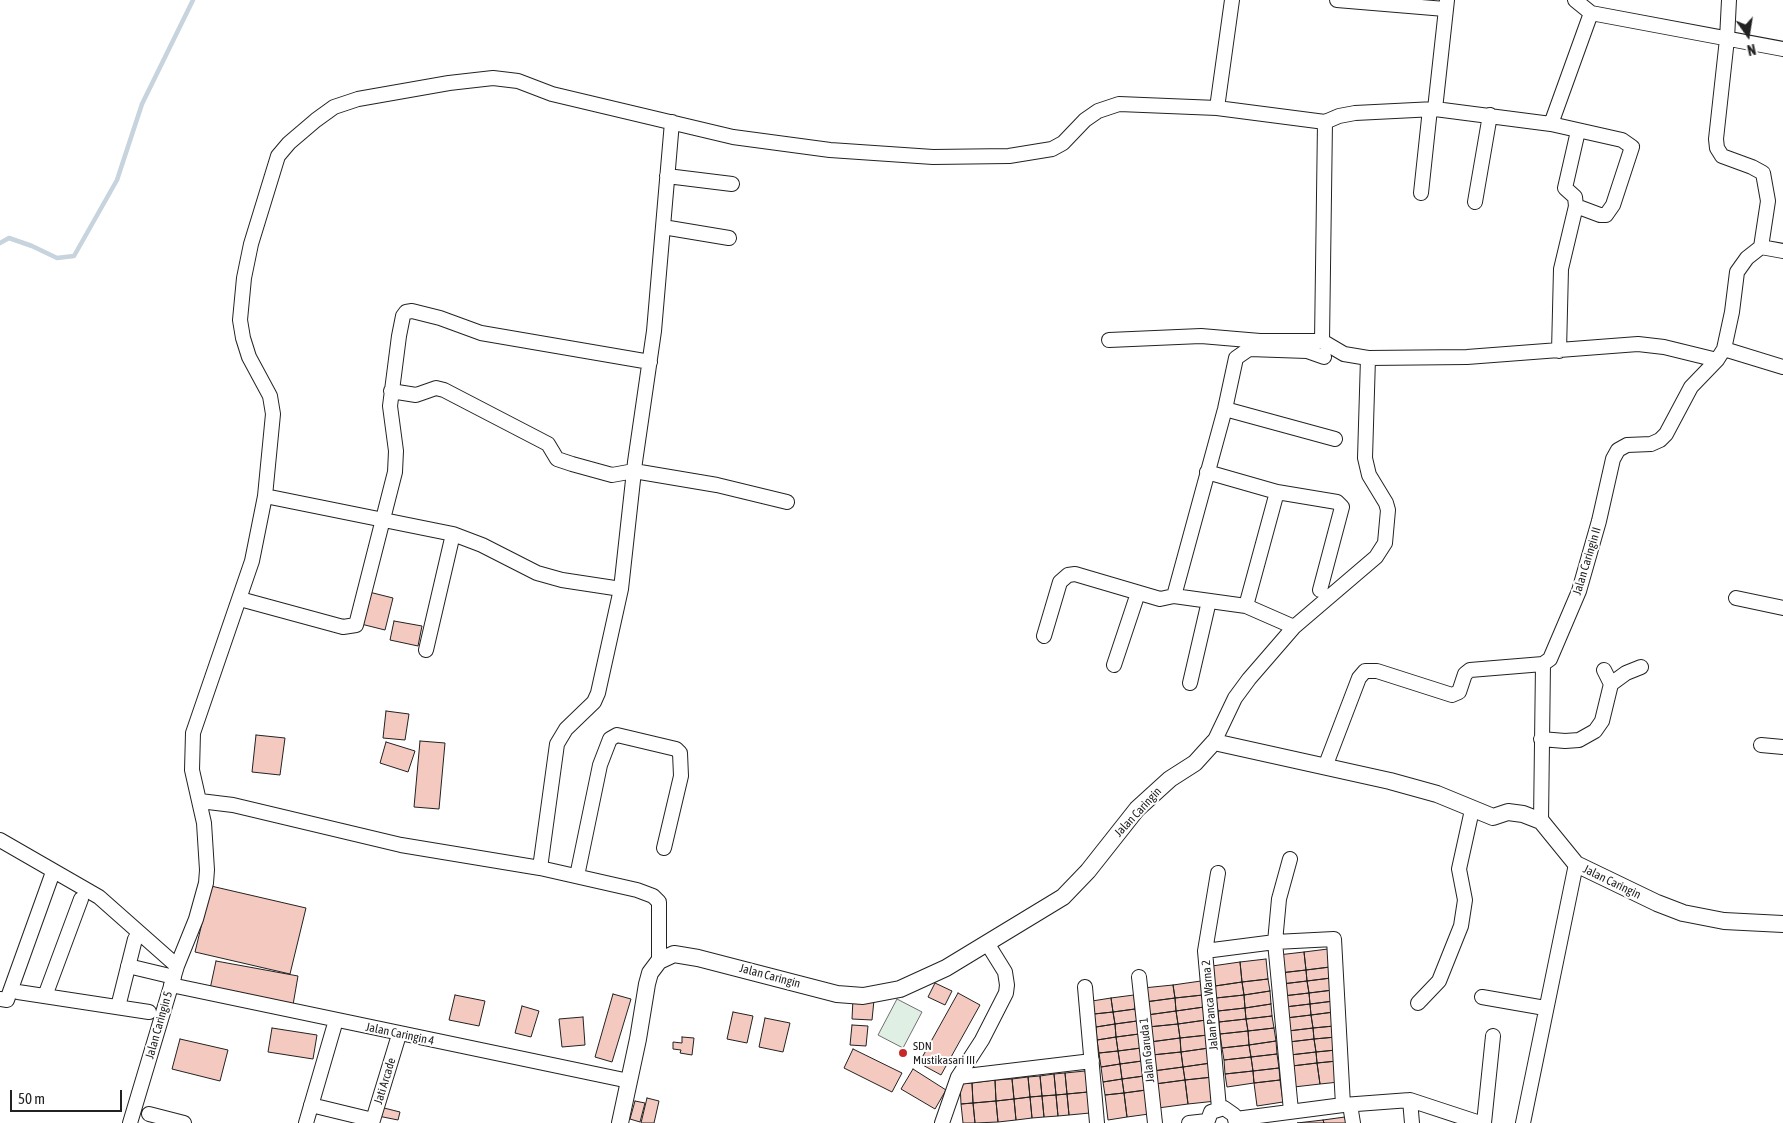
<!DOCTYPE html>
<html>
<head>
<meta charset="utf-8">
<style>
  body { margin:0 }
  #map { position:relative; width:1783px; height:1123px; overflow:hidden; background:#fff; font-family:"Asap Condensed",sans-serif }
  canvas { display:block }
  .north { position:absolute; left:1723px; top:10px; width:50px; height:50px; -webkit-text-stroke:4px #fff; paint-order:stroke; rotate:167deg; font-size:14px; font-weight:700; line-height:20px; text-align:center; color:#222 }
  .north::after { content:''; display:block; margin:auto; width:18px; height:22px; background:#222; clip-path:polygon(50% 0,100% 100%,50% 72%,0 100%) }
  .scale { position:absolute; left:10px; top:1090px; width:112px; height:22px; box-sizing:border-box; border:2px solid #222; border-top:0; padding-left:6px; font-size:15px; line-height:18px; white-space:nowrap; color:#222; -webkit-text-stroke:4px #fff; paint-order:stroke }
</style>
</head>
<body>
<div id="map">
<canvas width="1783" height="1123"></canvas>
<div class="north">N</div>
<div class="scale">50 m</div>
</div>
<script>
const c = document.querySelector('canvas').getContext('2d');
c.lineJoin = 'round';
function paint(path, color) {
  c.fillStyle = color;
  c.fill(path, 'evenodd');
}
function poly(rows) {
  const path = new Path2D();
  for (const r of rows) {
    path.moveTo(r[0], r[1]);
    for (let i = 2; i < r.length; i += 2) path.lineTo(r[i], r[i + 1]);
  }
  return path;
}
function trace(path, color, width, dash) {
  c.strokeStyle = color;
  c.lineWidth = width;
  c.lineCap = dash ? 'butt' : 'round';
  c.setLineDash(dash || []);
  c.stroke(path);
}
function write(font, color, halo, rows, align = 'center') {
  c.font = font + ' "Asap Condensed",sans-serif';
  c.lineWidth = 4;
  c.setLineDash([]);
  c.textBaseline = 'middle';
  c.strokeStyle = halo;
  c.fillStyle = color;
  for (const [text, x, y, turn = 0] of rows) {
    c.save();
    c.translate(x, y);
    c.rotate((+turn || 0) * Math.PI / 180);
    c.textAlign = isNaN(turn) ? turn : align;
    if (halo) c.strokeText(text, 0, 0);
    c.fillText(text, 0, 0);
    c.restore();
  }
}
const green = poly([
  [897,999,922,1012,903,1048,878,1035,897,999]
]);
const stream = poly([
  [0,243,9,238,32,246,57,258,74,256,117,180,142,104,193,0]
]);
const building = poly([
  [369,592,393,598,385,630,361,624,369,592],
  [394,621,422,626,418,646,390,640,394,621],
  [386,711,409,714,405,740,383,738,386,711],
  [256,735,285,738,280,775,252,772,256,735],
  [420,741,445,743,439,809,414,807,420,741],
  [386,742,415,751,408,772,380,763,386,742],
  [211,886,306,908,290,974,195,952,211,886],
  [1328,949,1330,967,1306,970,1304,952,1328,949],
  [1304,952,1306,970,1280,973,1278,955,1304,952],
  [1266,959,1268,979,1242,982,1240,962,1266,959],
  [216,961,298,976,293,1005,210,989,216,961],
  [1240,962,1242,982,1215,986,1212,966,1240,962],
  [1330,967,1331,978,1307,981,1306,970,1330,967],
  [1306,970,1307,981,1282,984,1280,973,1306,970],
  [1331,978,1333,990,1309,993,1307,981,1331,978],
  [1268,979,1270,991,1244,995,1242,982,1268,979],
  [1201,981,1203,995,1175,998,1173,985,1201,981],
  [1307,981,1309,993,1283,996,1282,984,1307,981],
  [1242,982,1244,995,1216,998,1215,986,1242,982],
  [935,983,952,991,945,1005,928,997,935,983],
  [1173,985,1175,998,1145,1002,1143,988,1173,985],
  [1333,990,1334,1001,1310,1004,1309,993,1333,990],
  [1270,991,1271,1004,1245,1008,1244,995,1270,991],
  [958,993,980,1005,941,1075,919,1063,958,993],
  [1309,993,1310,1004,1285,1007,1283,996,1309,993],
  [613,994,631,999,612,1062,595,1057,613,994],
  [455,995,485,1001,479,1026,449,1020,455,995],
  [1134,995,1135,1009,1113,1012,1111,998,1134,995],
  [1203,995,1204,1007,1176,1011,1175,998,1203,995],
  [1244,995,1245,1008,1218,1011,1216,998,1244,995],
  [1111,998,1113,1012,1094,1014,1092,1001,1111,998],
  [1175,998,1176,1011,1147,1015,1145,1002,1175,998],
  [853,999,874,1000,872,1020,852,1019,853,999],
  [1334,1001,1334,1012,1311,1015,1310,1004,1334,1001],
  [1271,1004,1272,1016,1246,1019,1245,1008,1271,1004],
  [1310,1004,1311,1015,1286,1018,1285,1007,1310,1004],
  [522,1006,539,1011,531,1037,515,1033,522,1006],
  [1204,1007,1206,1020,1178,1024,1176,1011,1204,1007],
  [1245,1008,1246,1019,1219,1022,1218,1011,1245,1008],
  [1135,1009,1137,1021,1115,1024,1113,1012,1135,1009],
  [1176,1011,1178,1024,1148,1027,1147,1015,1176,1011],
  [733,1012,753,1016,747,1043,727,1039,733,1012],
  [1113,1012,1115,1024,1096,1027,1094,1014,1113,1012],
  [1334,1012,1334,1026,1313,1028,1311,1015,1334,1012],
  [1311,1015,1313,1028,1288,1031,1286,1018,1311,1015],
  [1272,1016,1274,1028,1248,1031,1246,1019,1272,1016],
  [583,1017,585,1045,562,1047,559,1019,583,1017],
  [765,1018,790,1023,783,1052,759,1047,765,1018],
  [1246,1019,1248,1031,1220,1034,1219,1022,1246,1019],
  [1206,1020,1208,1035,1180,1038,1178,1024,1206,1020],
  [1137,1021,1139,1034,1116,1037,1115,1024,1137,1021],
  [1115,1024,1116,1037,1097,1040,1096,1027,1115,1024],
  [1178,1024,1180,1038,1150,1042,1148,1027,1178,1024],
  [852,1025,868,1026,866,1046,850,1045,852,1025],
  [1334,1026,1336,1037,1314,1039,1313,1028,1334,1026],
  [272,1028,317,1035,313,1059,268,1052,272,1028],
  [1274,1028,1276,1041,1249,1045,1248,1031,1274,1028],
  [1313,1028,1314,1039,1289,1042,1288,1031,1313,1028],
  [1248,1031,1249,1045,1222,1048,1220,1034,1248,1031],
  [1139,1034,1141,1048,1118,1051,1116,1037,1139,1034],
  [1208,1035,1209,1048,1181,1052,1180,1038,1208,1035],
  [682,1037,694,1038,692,1055,680,1053,681,1050,673,1049,673,1042,682,1043,682,1037],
  [1116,1037,1118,1051,1099,1053,1097,1040,1116,1037],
  [1336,1037,1336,1050,1316,1052,1314,1039,1336,1037],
  [1180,1038,1181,1052,1152,1055,1150,1042,1180,1038],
  [180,1039,228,1050,220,1081,172,1069,180,1039],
  [1314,1039,1316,1052,1290,1055,1289,1042,1314,1039],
  [1276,1041,1277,1054,1251,1057,1249,1045,1276,1041],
  [1249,1045,1251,1057,1224,1060,1222,1048,1249,1045],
  [1141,1048,1142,1061,1120,1064,1118,1051,1141,1048],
  [1209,1048,1211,1063,1183,1067,1181,1052,1209,1048],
  [853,1049,902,1073,892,1092,844,1068,853,1049],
  [1336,1050,1337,1061,1317,1063,1316,1052,1336,1050],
  [1118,1051,1120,1064,1101,1067,1099,1053,1118,1051],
  [1181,1052,1183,1067,1153,1071,1152,1055,1181,1052],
  [1316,1052,1317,1063,1292,1066,1290,1055,1316,1052],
  [1277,1054,1279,1068,1253,1071,1251,1057,1277,1054],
  [1251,1057,1253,1071,1225,1074,1224,1060,1251,1057],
  [1142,1061,1144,1076,1122,1079,1120,1064,1142,1061],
  [1337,1061,1339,1082,1320,1084,1317,1063,1337,1061],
  [1211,1063,1213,1077,1185,1080,1183,1067,1211,1063],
  [1317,1063,1320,1084,1294,1087,1292,1066,1317,1063],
  [1120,1064,1122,1079,1103,1082,1101,1067,1120,1064],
  [1183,1067,1185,1080,1155,1084,1153,1071,1183,1067],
  [1279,1068,1280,1080,1254,1083,1253,1071,1279,1068],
  [913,1069,946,1090,935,1109,901,1089,913,1069],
  [1085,1071,1088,1092,1067,1094,1065,1073,1085,1071],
  [1253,1071,1254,1083,1227,1087,1225,1074,1253,1071],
  [1065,1073,1067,1094,1056,1095,1054,1074,1065,1073],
  [1054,1074,1056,1095,1042,1096,1040,1076,1054,1074],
  [1040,1076,1042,1096,1030,1097,1028,1077,1040,1076],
  [1144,1076,1146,1090,1124,1093,1122,1079,1144,1076],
  [1028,1077,1030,1097,1014,1099,1012,1079,1028,1077],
  [1213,1077,1216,1101,1188,1104,1185,1080,1213,1077],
  [1012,1079,1014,1099,996,1101,995,1080,1012,1079],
  [1122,1079,1124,1093,1105,1095,1103,1082,1122,1079],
  [995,1080,996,1101,973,1103,972,1083,995,1080],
  [1185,1080,1188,1104,1158,1108,1155,1084,1185,1080],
  [1280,1080,1283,1102,1257,1106,1254,1083,1280,1080],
  [972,1083,973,1103,961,1104,960,1084,972,1083],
  [1146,1090,1149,1114,1127,1117,1124,1093,1146,1090],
  [1088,1092,1090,1113,1069,1115,1067,1094,1088,1092],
  [1124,1093,1127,1117,1108,1120,1105,1095,1124,1093],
  [1067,1094,1069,1115,1058,1116,1056,1095,1067,1094],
  [1056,1095,1058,1116,1044,1117,1042,1096,1056,1095],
  [1042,1096,1044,1117,1032,1118,1030,1097,1042,1096],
  [1030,1097,1032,1118,1016,1120,1014,1099,1030,1097],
  [647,1098,659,1101,654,1123,641,1123,647,1098],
  [1014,1099,1016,1120,998,1122,996,1101,1014,1099],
  [635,1101,645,1103,640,1122,630,1119,635,1101],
  [996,1101,998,1122,975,1123,973,1103,996,1101],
  [973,1103,975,1123,963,1123,961,1104,973,1103],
  [380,1107,400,1112,398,1120,378,1116,380,1107],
  [1345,1117,1346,1123,1324,1123,1323,1120,1345,1117],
  [1323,1120,1324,1123,1297,1123,1323,1120]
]);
const minor = poly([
  [1337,0,1445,9],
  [1575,0,1591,13,1783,49],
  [1217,108,1232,0],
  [1435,109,1447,0],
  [1551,124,1622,140,1632,147,1613,205,1606,215,1600,215,1576,206],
  [667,176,732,184],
  [1421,193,1430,109],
  [1475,202,1490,115],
  [663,227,729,238],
  [1761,247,1783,251],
  [1109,340,1201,336,1260,341,1322,341,1344,354,1368,358,1467,357,1638,344,1664,347,1717,360],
  [1322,341,1325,122],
  [1724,349,1783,367],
  [1559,351,1561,269,1576,206,1575,197,1565,188,1578,131],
  [391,391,416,395,436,388,444,390,548,444,557,459,572,464,612,475,634,471,717,485,787,502],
  [1225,409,1335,439],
  [1207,472,1277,492,1246,606],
  [1277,492,1337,502,1342,507,1320,590],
  [265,496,453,534,482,545,537,573,562,580,621,589],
  [1174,596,1225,409,1236,358,1249,349,1307,351,1324,357],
  [1736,598,1783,608],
  [240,599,343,627,356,625,395,472,396,451,390,406,399,336,403,316,406,312,412,311,440,318,481,333,650,362],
  [1044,636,1060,582,1068,575,1075,574,1160,599,1174,596,1246,606,1294,627],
  [426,650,453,534],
  [1114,665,1138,593],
  [1604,670,1611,684],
  [1190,683,1209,601],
  [1541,739,1565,741,1579,740,1595,731,1602,721,1611,684,1626,673,1641,667],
  [1214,742,1235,698,1249,679,1294,627,1376,557,1385,543,1388,510,1386,503,1369,475,1365,458,1368,358],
  [1761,745,1783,747],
  [1325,767,1359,678,1365,671,1377,671,1452,695,1459,692,1465,674,1470,670,1543,664],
  [200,801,233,805,401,845,540,868,637,890,653,896,659,902,659,961],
  [1541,821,1543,664,1550,659,1579,591,1599,521,1613,459,1618,450,1627,445,1651,444,1660,440,1666,434,1691,387,1717,360,1724,349,1732,312,1737,272,1747,258,1761,247,1768,201,1763,173,1752,167,1722,156,1717,148,1716,139,1727,39,1729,0],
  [0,840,99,897,177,966],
  [1290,859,1279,899,1275,942,1291,1111],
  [540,868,557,744,566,729,594,702,598,693,621,589,635,462,654,331,672,122],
  [1218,873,1205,951,1219,1108],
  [577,876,600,765,610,739,617,735,676,749,680,753,681,776,664,848],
  [1205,951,1275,942,1334,939,1343,1105],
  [128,966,174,977],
  [1139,977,1155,1123],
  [171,985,629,1081],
  [1085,987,1097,1123],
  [18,992,149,1012],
  [45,996,81,899],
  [1482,997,1545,1008],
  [0,999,7,1000,53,872],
  [1418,1003,1439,981,1461,926,1465,900,1459,869,1472,810],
  [118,1007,135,939],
  [958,1077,1092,1061],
  [1410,1100,1412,1123],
  [311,1105,373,1120,398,1038],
  [1350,1105,1353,1123],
  [149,1114,184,1123],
  [1236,1119,1343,1105,1410,1100,1480,1123],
  [130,1123,177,966,196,919,206,883,207,870,204,823,192,770,193,733,252,561,265,496,273,414,270,396,249,357,243,338,240,320,244,278,251,244,278,156,289,143,316,120,334,107,358,99,449,83,493,78,518,81,552,94,733,137,830,150,933,157,1009,156,1052,149,1063,143,1085,120,1098,111,1119,104,1217,108,1325,122,1339,116,1355,113,1435,109,1551,124,1591,13],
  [306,1123,336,1020],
  [942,1123,958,1077,982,1040,1006,993,1007,985,1005,972,987,943],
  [1189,1123,1207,1121],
  [1207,1123,1211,1112,1224,1108,1234,1115,1236,1123],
  [1484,1123,1493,1036],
  [1523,1123,1576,864]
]);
const tertiary = poly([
  [620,1123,638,1039,647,984,650,973,659,961,674,954,698,958,837,994,863,996,900,989,946,968,1063,897,1088,871,1137,809,1170,779,1195,763,1214,742,1390,781,1437,794,1493,817,1508,812,1523,814,1541,821,1576,864,1657,903,1683,913,1724,921,1783,924]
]);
const markers = [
  [903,1053,5,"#c62828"]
];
const streetNames = [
  ["Jalan Caringin II",1587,561,-73],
  ["Jalan Caringin",1138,812,-47],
  ["Jalan Caringin",1612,882,26],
  ["Jalan Caringin",770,976,15],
  ["Jalan Panca Warna 2",1210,1005,-95],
  ["Jalan Caringin 5",159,1025,-74],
  ["Jalan Caringin 4",400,1034,12],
  ["Jalan Garuda 1",1147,1050,-96],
  ["Jati Arcade",385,1081,-73]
];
const poiNames = [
  ["SDN",913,1046],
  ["Mustikasari III",913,1060]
];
paint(green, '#e0efe3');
trace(green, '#6f6f6f', 1);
trace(stream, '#c7d3dd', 4.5);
paint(building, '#f3c9c0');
trace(building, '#222', 1);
trace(minor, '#222', 16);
trace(tertiary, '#222', 18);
trace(minor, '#fff', 14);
trace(tertiary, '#fff', 16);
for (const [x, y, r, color] of markers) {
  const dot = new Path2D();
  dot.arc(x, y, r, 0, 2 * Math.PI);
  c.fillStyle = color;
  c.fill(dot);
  trace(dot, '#fff', 2);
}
write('12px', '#222', '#fff', streetNames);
write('12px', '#222', '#fff', poiNames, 'left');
</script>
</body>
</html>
